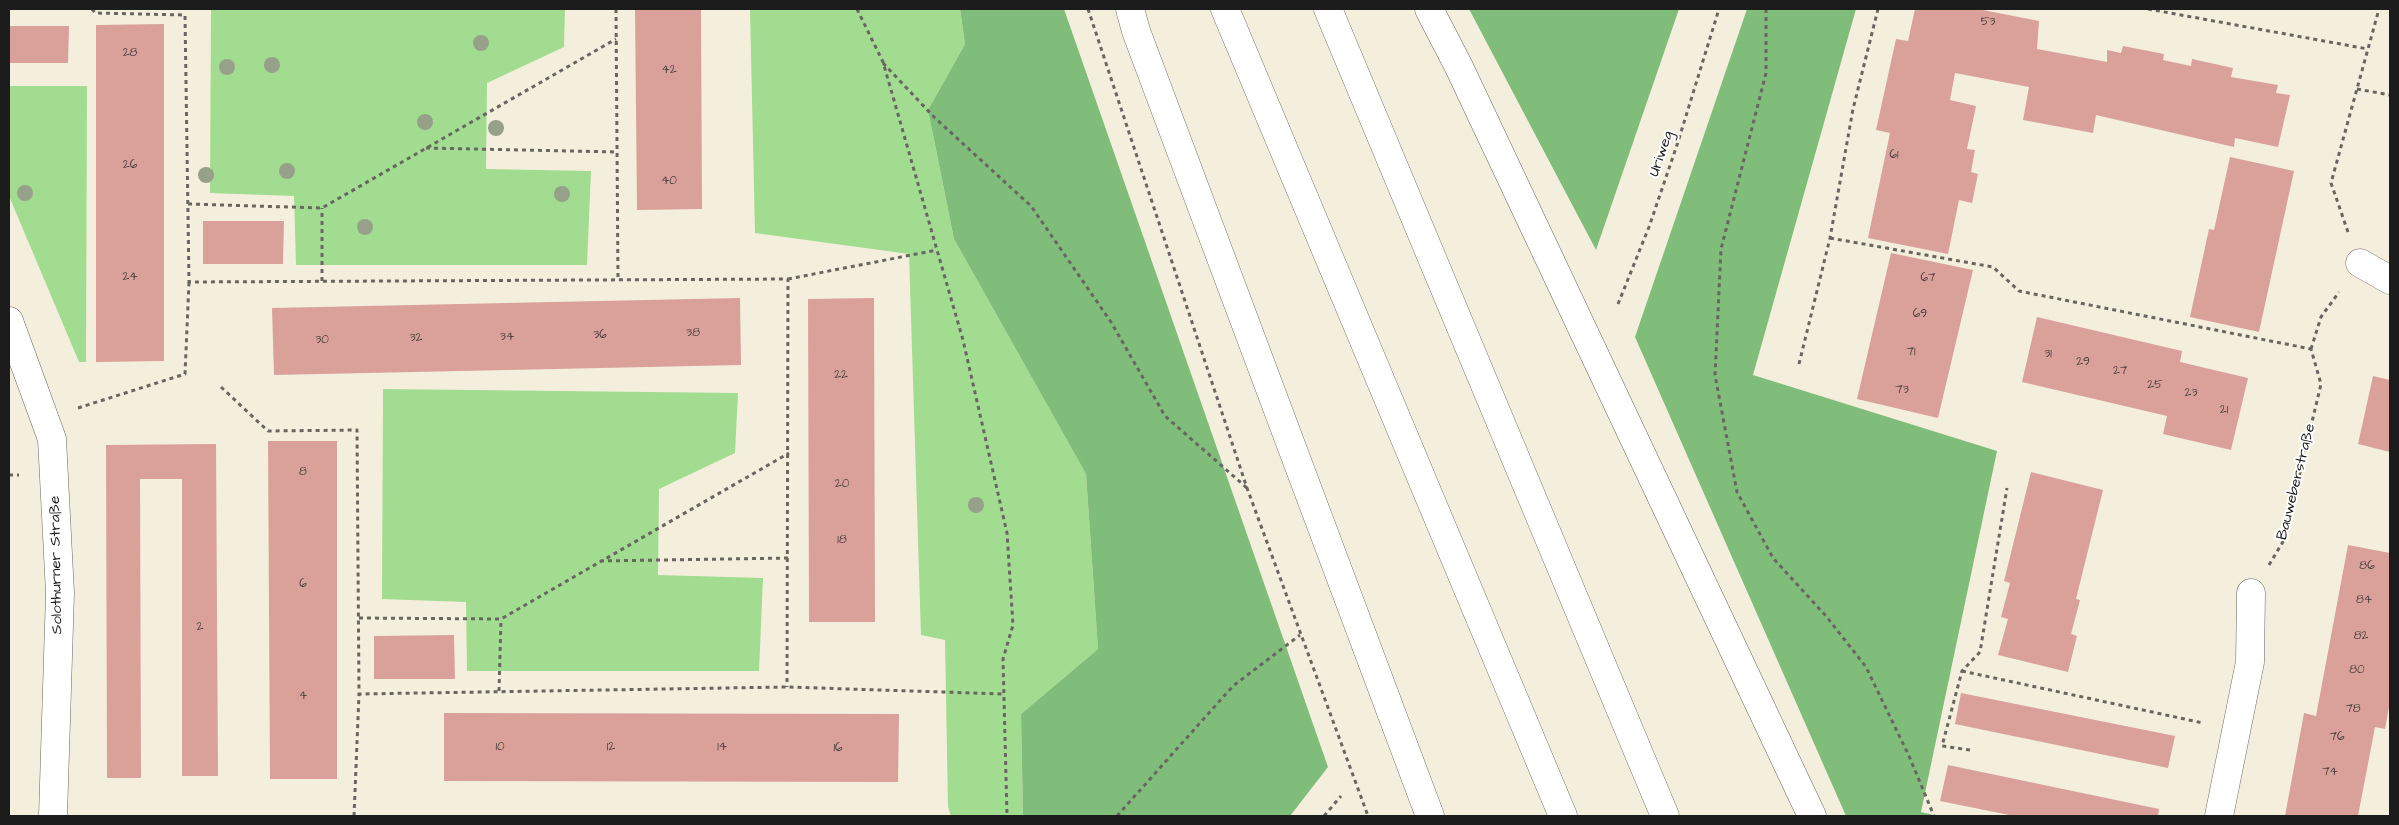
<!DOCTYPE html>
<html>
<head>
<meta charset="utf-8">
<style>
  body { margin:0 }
  #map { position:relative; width:2399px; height:825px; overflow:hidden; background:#f4efdd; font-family:"Architects Daughter",sans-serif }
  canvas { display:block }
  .frame { position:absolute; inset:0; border:10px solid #1c1c1c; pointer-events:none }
</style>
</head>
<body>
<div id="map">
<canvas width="2399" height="825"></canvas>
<div class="frame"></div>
</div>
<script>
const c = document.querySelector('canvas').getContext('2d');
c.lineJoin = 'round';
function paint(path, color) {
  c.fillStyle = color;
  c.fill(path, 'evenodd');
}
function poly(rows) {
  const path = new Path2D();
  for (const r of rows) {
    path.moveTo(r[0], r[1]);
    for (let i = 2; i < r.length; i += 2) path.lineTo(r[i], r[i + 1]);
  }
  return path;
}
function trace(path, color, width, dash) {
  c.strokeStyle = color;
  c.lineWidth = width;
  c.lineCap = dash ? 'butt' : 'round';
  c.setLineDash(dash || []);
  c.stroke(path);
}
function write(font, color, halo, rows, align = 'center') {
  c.font = font + ' "Architects Daughter",sans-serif';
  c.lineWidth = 4;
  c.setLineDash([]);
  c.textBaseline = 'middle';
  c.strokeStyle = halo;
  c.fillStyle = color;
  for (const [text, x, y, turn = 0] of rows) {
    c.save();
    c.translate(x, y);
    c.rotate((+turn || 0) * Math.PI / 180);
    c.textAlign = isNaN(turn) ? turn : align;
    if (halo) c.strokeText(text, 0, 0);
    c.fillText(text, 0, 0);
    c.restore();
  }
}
const green = poly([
  [211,9,565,9,564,47,487,83,486,169,591,171,587,265,296,265,294,196,210,193],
  [750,9,960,9,965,44,928,110,954,239,1086,474,1098,649,1021,714,1023,816,951,816,948,807,945,640,921,635,909,254,755,233],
  [9,86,87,86,86,362,79,362,9,196],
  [383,389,738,393,735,453,659,489,658,575,763,578,759,671,467,671,466,602,382,599]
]);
const forest = poly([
  [960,9,1064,9,1328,767,1290,816,1023,816,1021,714,1098,649,1086,474,954,239,928,110,965,44],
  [1469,9,1679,9,1596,250],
  [1747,9,1856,9,1753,375,1997,451,1921,812,1938,816,1846,816,1635,337]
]);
const building = poly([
  [635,9,701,9,702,209,637,210],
  [1915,9,1978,9,2039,21,2037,49,2107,62,2107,50,2121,53,2123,46,2164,54,2163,60,2191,66,2192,59,2233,68,2231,77,2278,85,2276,93,2290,95,2278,147,2235,138,2234,147,2096,115,2093,133,2023,120,2029,87,1955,73,1950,100,1976,106,1967,149,1975,150,1971,172,1978,174,1972,203,1959,200,1948,254,1868,238,1890,133,1876,130,1896,39,1908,41],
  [164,24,164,361,96,362,96,25],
  [9,26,69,26,68,63,9,63],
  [2230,157,2294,171,2259,332,2190,317,2209,229,2214,230],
  [203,221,284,221,283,264,203,264],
  [1891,253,1973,270,1938,418,1857,399],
  [740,298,741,365,274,375,272,308],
  [874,298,875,622,809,622,808,299],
  [2037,317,2182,351,2180,362,2248,378,2231,450,2163,434,2167,416,2022,382],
  [2373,376,2390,380,2390,452,2358,444],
  [268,441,337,441,337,779,270,779],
  [216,444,218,776,182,776,182,479,140,479,141,778,107,778,106,445],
  [2031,472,2103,490,2076,599,2080,600,2071,634,2077,636,2068,672,1998,655,2008,619,2001,617,2010,583,2004,581],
  [2348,545,2390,553,2390,702,2385,729,2375,727,2358,816,2285,816,2304,713,2316,716],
  [454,635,455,679,374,679,374,636],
  [1961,693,2175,736,2168,768,1955,724],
  [444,713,899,714,898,782,444,781],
  [1948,765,2159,809,2158,816,2014,816,1940,801]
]);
const path = poly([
  [92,9,95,13,185,15,189,282,788,279,787,687],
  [616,9,618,280],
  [857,9,883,62,937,250,963,340,1007,533,1013,625,1003,659,1007,816],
  [1088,9,1247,488,1368,816],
  [1766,9,1766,73,1721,249,1715,375,1737,492,1773,558,1826,616,1866,667,1909,756,1934,816],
  [2148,9,2368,49],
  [883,63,935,118,1031,206,1111,322,1165,416,1247,488],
  [2357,89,2390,95],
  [426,148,617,152],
  [188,204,322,208,616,39],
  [2348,232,2331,183,2379,9],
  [1830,238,1993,267,2019,291,2311,349],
  [788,279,937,250],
  [322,281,322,208],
  [1618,304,1649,227,1677,145,1719,9],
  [2311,349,2321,317,2339,292],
  [1799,364,1830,238,1853,109,1878,9],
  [221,387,268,431,357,430,359,694,787,687,1004,694],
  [78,408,185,374,189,282],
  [9,475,19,475],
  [600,561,788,558],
  [2269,565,2284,540,2321,384,2311,349],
  [359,618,501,619,789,453],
  [1962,671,2203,723],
  [499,691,501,619],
  [1970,750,1942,746,1962,671,1980,652,2007,488],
  [354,816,359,694],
  [1117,816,1233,686,1300,635],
  [1324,816,1341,796]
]);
const street = poly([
  [2360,263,2390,280],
  [9,321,52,439,60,593,53,816],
  [2219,816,2250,662,2251,593]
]);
const highway = poly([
  [1130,9,1136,31,1430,816],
  [1225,9,1563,816],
  [1328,9,1665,816],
  [1429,9,1459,67,1812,816]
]);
const trees = [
  [481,43],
  [272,65],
  [227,67],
  [425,122],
  [496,128],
  [287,171],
  [206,175],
  [25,193],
  [562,194],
  [365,227],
  [976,505]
];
const numberNames = [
  ["53",1988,22],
  ["28",130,53],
  ["42",669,70],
  ["61",1894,155],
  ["26",130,165],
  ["40",669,181],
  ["24",130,277],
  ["67",1928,278],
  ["69",1920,314],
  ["38",693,333],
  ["36",600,335],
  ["34",507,337],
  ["32",416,338],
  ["30",322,340],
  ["71",1911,352],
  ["31",2048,354],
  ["29",2083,362],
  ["27",2120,371],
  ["22",841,375],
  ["25",2155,385],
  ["73",1902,390],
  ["23",2191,393],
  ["21",2224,410],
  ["8",303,472],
  ["20",842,484],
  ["18",842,540],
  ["86",2367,566],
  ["6",303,584],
  ["84",2364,600],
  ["2",200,627],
  ["82",2361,636],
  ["80",2357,670],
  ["4",303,696],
  ["78",2353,709],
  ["76",2337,737],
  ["10",500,747],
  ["12",611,747],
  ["14",722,747],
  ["16",838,748],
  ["74",2330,772]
];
const streetNames = [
  ["Uriweg",1662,154,-71],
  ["Bauweberstraße",2297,482,-76],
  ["Solothurner Straße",57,565,-91]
];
paint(green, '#a1dc90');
paint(forest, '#80bc7a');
paint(building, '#d9a19a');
trace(street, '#686660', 29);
trace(highway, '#686660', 29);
trace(path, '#686660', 3, [4, 4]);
trace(street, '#fff', 28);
trace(highway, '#fff', 28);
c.fillStyle = '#97a089';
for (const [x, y] of trees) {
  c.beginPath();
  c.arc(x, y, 8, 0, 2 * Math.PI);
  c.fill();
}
write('12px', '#4b3d3c', null, numberNames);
write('15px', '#1c1c1c', '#fff', streetNames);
</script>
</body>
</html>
